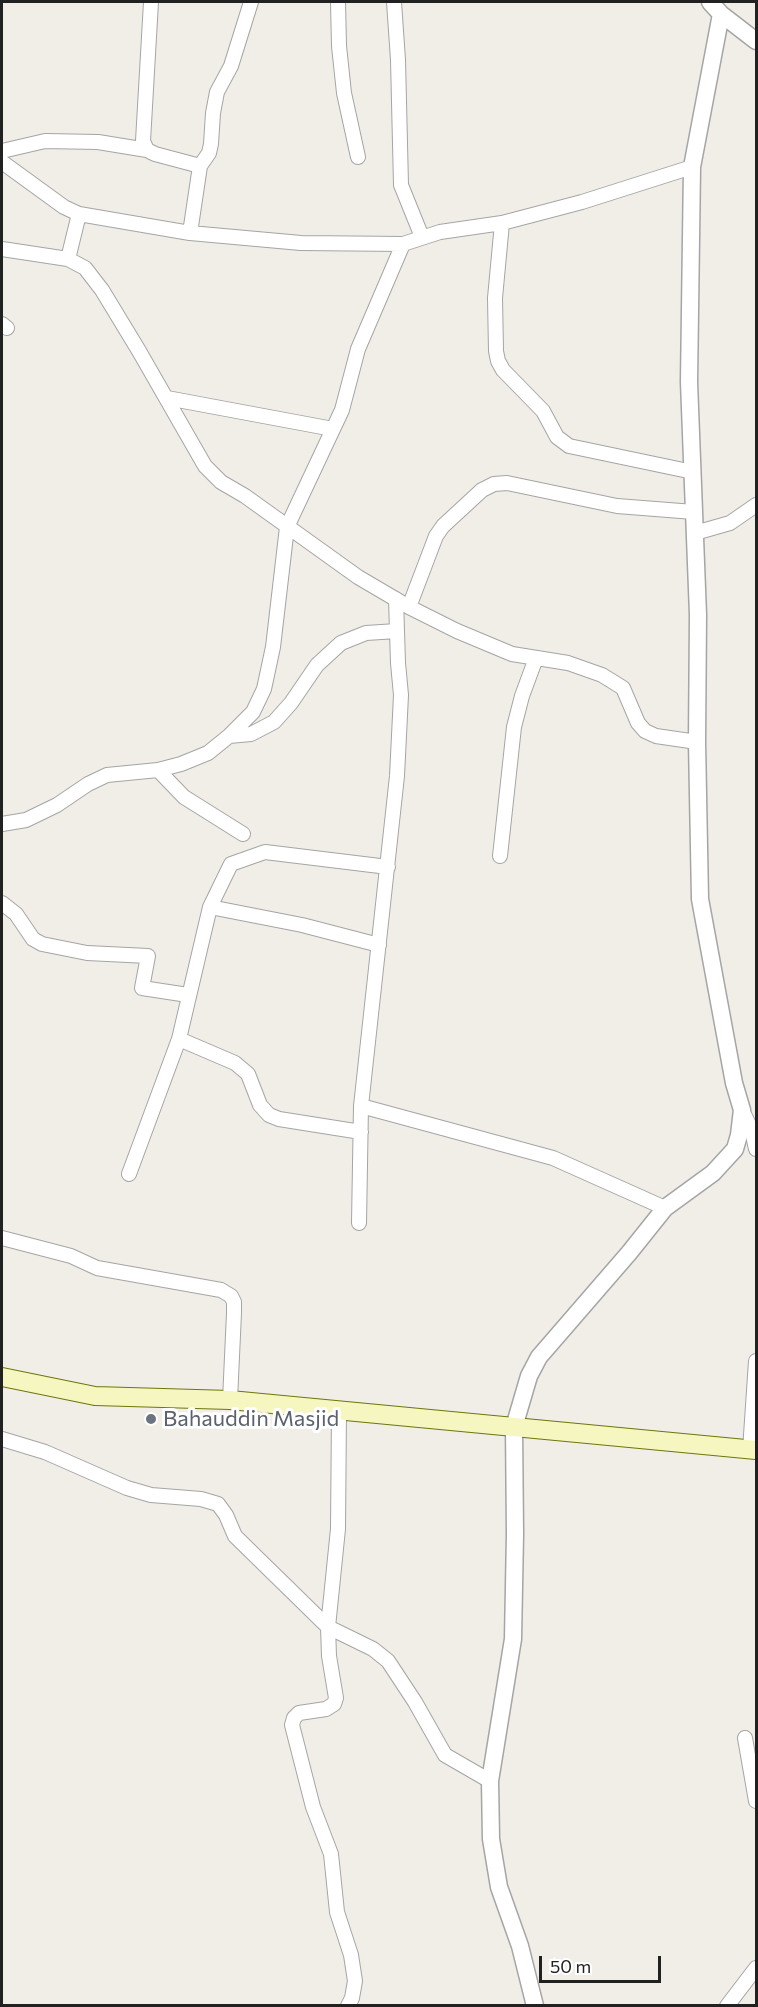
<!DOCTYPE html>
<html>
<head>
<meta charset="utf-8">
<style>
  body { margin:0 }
  #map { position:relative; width:758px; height:2007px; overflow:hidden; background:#f1eee8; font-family:Commissioner,sans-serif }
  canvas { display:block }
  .frame { position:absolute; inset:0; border:3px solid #212121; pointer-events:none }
  .scale { position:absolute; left:539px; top:1956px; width:122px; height:27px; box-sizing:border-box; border:3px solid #212121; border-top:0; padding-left:8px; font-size:18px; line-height:21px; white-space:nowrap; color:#212121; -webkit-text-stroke:4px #fff; paint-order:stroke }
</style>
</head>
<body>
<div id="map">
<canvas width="758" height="2007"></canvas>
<div class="frame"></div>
<div class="scale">50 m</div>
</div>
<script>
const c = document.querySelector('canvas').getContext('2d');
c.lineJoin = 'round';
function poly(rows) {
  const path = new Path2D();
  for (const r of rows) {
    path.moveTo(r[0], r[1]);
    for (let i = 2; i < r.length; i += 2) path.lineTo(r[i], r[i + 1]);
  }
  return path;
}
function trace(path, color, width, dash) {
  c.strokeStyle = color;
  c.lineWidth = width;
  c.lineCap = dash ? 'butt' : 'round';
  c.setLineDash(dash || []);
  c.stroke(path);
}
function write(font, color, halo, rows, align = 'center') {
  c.font = font + ' Commissioner,sans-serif';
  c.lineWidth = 6;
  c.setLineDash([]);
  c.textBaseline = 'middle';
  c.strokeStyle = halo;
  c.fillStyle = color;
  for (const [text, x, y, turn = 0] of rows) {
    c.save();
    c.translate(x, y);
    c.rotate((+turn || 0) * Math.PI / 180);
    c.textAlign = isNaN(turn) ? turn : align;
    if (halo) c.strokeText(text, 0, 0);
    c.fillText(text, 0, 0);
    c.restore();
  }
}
const minor = poly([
  [151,2,143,141,147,150,155,154,200,166,190,233],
  [338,2,339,46,344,93,358,157],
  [394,2,398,60,401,185,422,237],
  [2,151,45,141,98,142,147,150],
  [2,162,64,207,79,214,190,233,301,243,403,244,440,232,502,223,582,202,692,167],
  [200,166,209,153,211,144,213,113,217,92,231,66,251,2],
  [502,223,495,298,496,351,498,361,503,370,543,411,557,437,569,446,693,472],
  [2,249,68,259,85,268,102,290,139,351,205,466,221,482,245,496,358,577,409,607,457,631,512,654,568,663,602,675,623,688,638,723,645,731,656,736,697,742],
  [68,259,79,214],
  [2,324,7,328],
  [167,398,333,429],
  [695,533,730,523,756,505],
  [409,607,436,536,443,526,482,490,494,484,507,483,617,506,694,512],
  [229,736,251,734,274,722,291,703,317,665,341,643,366,633,397,631],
  [158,770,184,797,243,834],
  [2,824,26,820,57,805,88,784,107,775,158,770,181,764,208,753,229,736,253,712,264,689,273,647,287,527,342,410,358,349,403,244],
  [500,856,514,727,522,696,536,658],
  [2,903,16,914,33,939,42,944,87,953,148,956,142,988,188,995],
  [210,907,302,925,379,945],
  [179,1039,235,1063,248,1074,260,1105,269,1115,279,1119,361,1132],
  [361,1106,553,1158,665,1208],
  [742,1110,752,1131,756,1149],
  [129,1174,179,1039,210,907,231,864,265,852,388,867],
  [359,1223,361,1106,397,776,401,695,398,663,396,599],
  [2,1238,71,1256,97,1268,221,1290,231,1296,234,1302,234,1313,230,1400],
  [339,1410,338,1529,328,1627,329,1656,336,1698,334,1704,326,1709,299,1713,294,1718,292,1725,313,1807,331,1854,337,1912,351,1955,355,1981,352,1998,348,2006],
  [2,1439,45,1452,127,1488,151,1495,201,1499,218,1504,226,1515,235,1536,328,1627,373,1649,388,1661,415,1702,445,1755,490,1781],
  [750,1450,756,1361],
  [745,1738,756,1801],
  [727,2006,756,1968]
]);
const tertiary = poly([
  [710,2,721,14,756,41],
  [535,2006,520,1946,499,1887,491,1839,490,1781,513,1639,515,1534,514,1427,529,1376,539,1357,629,1253,665,1208,713,1173,735,1149,739,1135,742,1110,734,1083,700,899,697,742,698,615,689,382,692,167,721,14]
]);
const secondary = poly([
  [2,1377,95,1396,230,1400,756,1450]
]);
const markers = [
  [151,1419,6,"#6b7280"]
];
const worshipNames = [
  ["Bahauddin Masjid",163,1419]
];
trace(minor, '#a5a5a5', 16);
trace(tertiary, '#a5a5a5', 19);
trace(secondary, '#6d760a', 20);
trace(minor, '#fff', 14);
trace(tertiary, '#fff', 16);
trace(secondary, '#f6f7c0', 18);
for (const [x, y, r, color] of markers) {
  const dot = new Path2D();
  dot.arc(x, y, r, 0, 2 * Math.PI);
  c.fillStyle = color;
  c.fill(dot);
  trace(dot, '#fff', 2);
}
write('22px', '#5b616d', '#fff', worshipNames, 'left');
</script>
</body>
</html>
